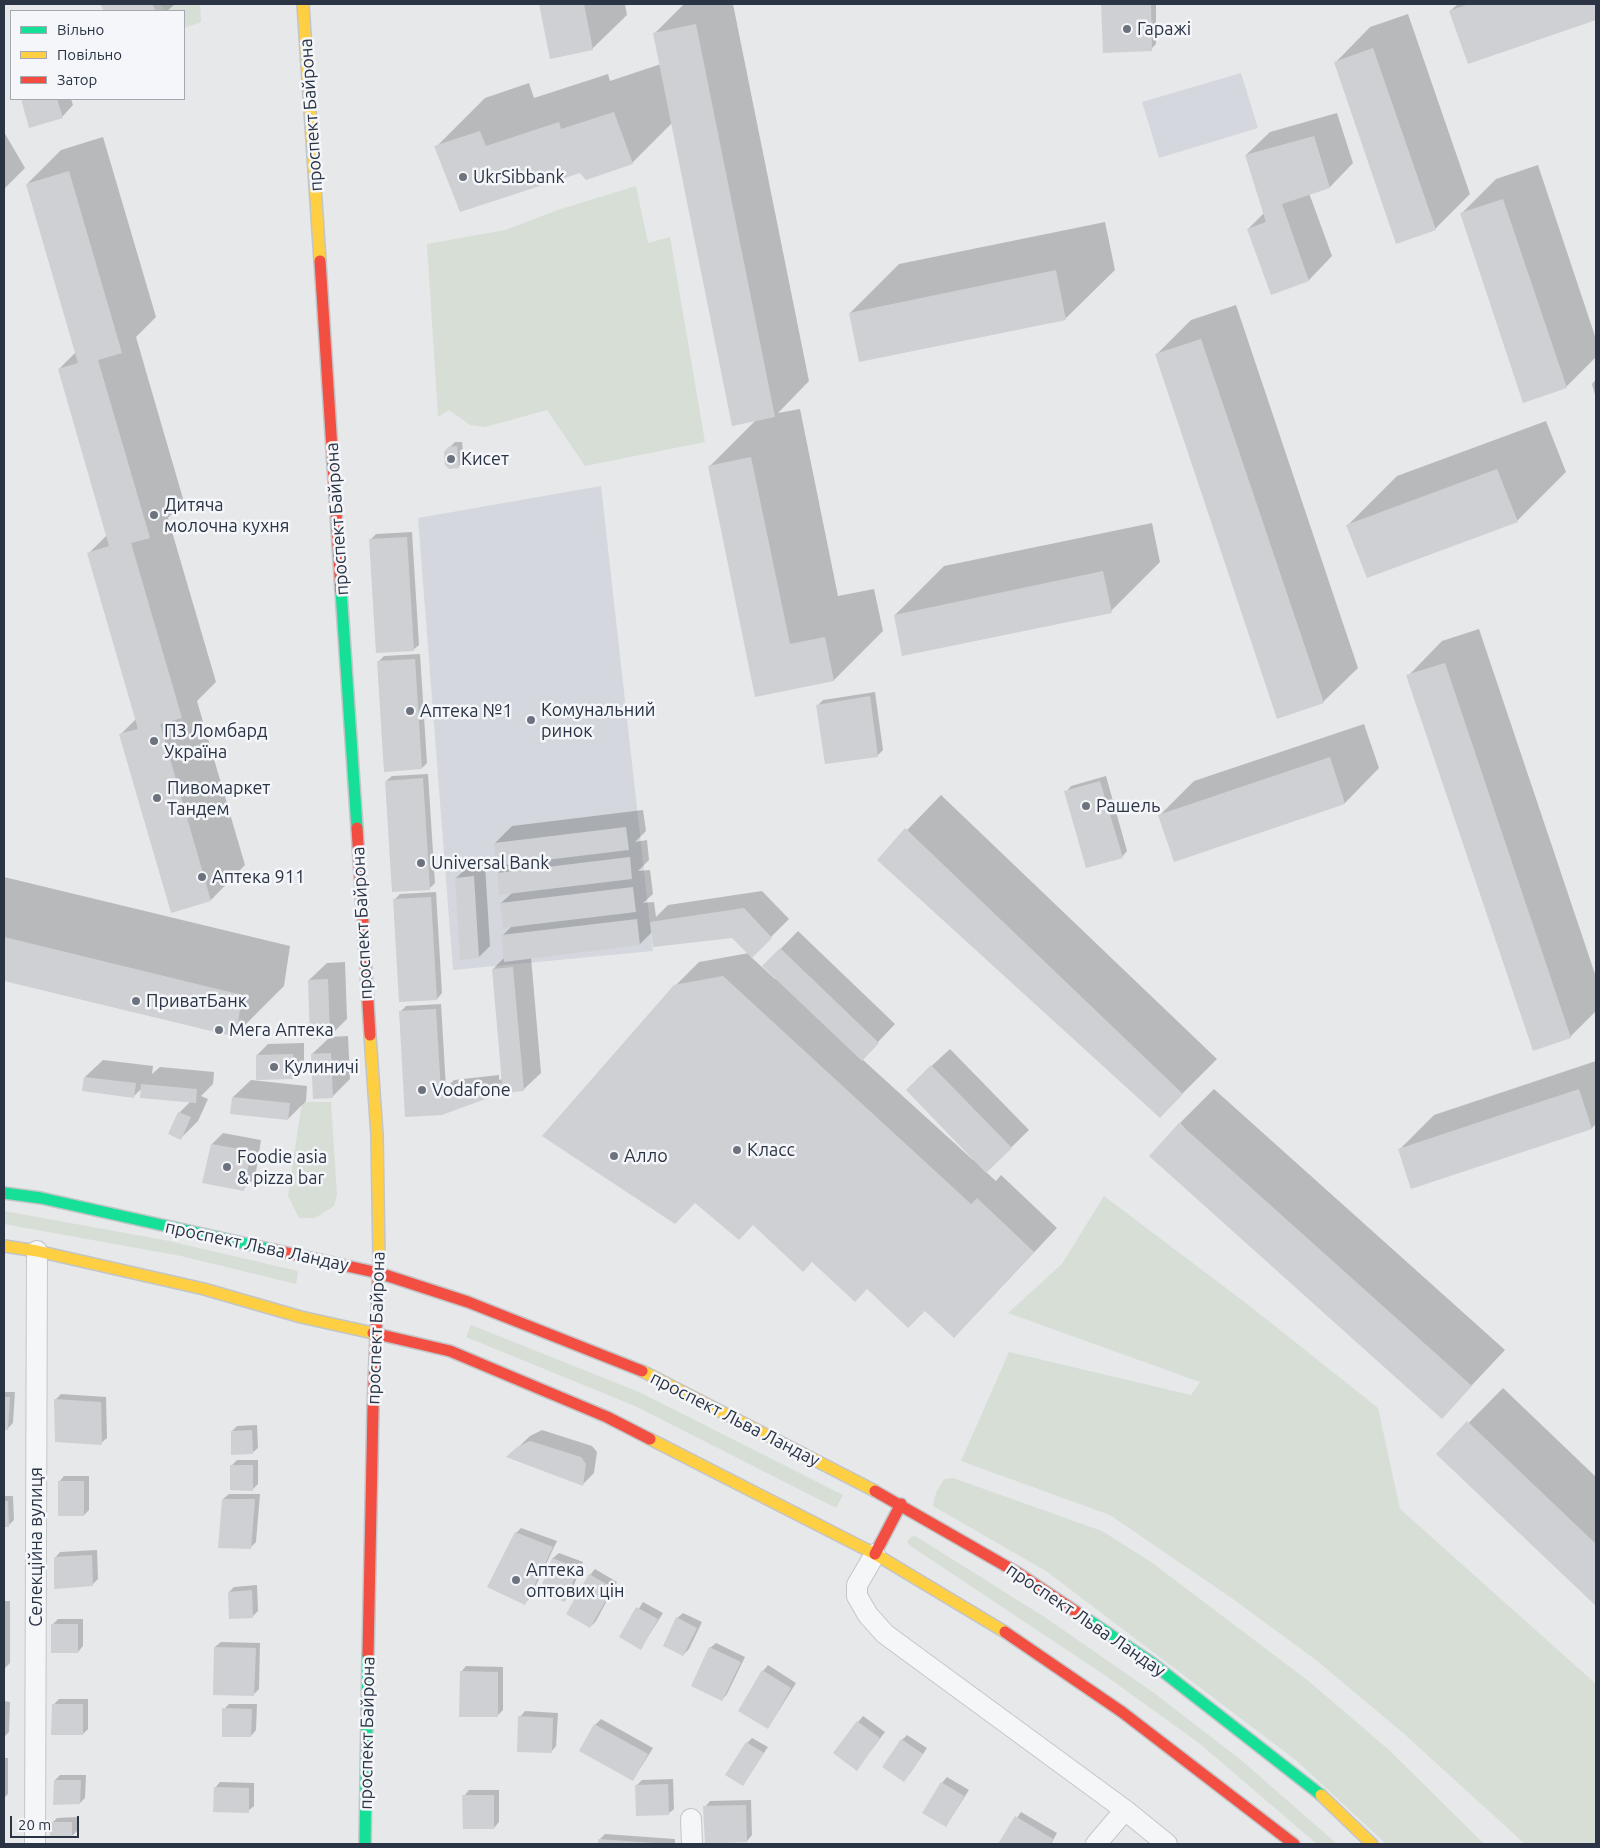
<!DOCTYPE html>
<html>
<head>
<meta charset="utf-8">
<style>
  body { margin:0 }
  #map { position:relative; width:1600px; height:1848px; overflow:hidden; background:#e6e8ea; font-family:Ubuntu,sans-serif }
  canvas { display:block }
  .frame { position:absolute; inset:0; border:5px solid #2b3445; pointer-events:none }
  .legend { position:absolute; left:10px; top:10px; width:175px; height:90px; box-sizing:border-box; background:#f4f6f9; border:1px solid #a4a8b1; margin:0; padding:6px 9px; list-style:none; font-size:15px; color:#2b3445 }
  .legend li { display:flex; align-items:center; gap:10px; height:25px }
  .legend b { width:25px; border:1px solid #a4a8b1 }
  .scale { position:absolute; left:10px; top:1816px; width:69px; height:22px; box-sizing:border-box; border:2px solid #2b3445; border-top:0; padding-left:6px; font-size:15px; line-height:18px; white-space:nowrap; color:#2b3445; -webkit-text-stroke:4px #f4f6f9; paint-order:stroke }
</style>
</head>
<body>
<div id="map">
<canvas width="1600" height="1848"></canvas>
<div class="frame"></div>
<ul class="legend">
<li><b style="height:6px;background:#16e098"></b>Вільно</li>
<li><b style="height:6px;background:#ffcf43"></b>Повільно</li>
<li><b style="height:6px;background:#f24e42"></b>Затор</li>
</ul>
<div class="scale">20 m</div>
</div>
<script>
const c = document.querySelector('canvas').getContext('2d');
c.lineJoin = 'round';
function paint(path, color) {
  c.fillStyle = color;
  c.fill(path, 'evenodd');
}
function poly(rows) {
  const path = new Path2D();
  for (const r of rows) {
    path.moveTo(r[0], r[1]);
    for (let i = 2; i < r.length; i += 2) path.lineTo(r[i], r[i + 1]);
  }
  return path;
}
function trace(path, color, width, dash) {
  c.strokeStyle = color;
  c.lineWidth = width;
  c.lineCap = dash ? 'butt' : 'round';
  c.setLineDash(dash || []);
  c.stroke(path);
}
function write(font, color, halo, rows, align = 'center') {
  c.font = font + ' Ubuntu,sans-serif';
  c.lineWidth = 5;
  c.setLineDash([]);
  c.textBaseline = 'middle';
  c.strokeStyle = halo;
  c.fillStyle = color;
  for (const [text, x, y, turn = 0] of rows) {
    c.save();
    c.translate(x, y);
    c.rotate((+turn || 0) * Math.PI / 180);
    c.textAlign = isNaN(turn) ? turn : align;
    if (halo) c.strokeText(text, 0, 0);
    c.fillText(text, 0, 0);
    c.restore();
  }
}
const built = poly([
  [1241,73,1258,128,1159,158,1142,102],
  [601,486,653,951,453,970,418,518]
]);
const green = poly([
  [160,4,200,4,201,22,184,28,184,11,165,11],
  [636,186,648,243,670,237,705,442,585,466,547,410,485,427,470,425,449,410,438,417,427,244,505,230,558,210],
  [302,1102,331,1102,337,1195,334,1206,315,1218,299,1218,288,1196],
  [1104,1196,1251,1307,1378,1408,1400,1509,1596,1684,1596,1844,1525,1844,1402,1732,1316,1660,1233,1599,1110,1515,961,1461,1009,1352,1191,1395,1200,1382,1008,1313,1062,1264],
  [4,1211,164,1240,298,1271,296,1284,181,1256,4,1224],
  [471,1325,639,1392,843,1495,836,1508,635,1406,466,1337],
  [953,1478,1102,1531,1151,1562,1311,1683,1389,1750,1484,1844,1386,1844,1297,1761,1046,1571,933,1506,936,1493,944,1479],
  [913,1536,917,1537,1046,1618,1154,1693,1241,1760,1337,1844,1317,1844,1199,1743,1103,1674,909,1545,907,1541]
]);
const shadow = poly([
  [101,4,175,4,167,11,106,11],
  [541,4,625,4,627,15,592,49,551,57],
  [684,4,733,4,809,381,778,413,800,409,838,596,874,589,883,631,834,680,756,696,710,466,756,420,673,122,632,163,580,172,436,147,485,98,529,83,534,98,608,74,610,81,661,64,655,33],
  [1102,4,1156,4,1156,44,1151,49,1102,8],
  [1458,4,1596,4,1596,18,1469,63,1450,11],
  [1408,14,1470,194,1435,229,1336,62,1370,27],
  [22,99,71,99,73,105,62,117,30,126],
  [1337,113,1353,163,1330,187,1309,193,1332,256,1309,280,1271,293,1248,229,1264,213,1246,155,1270,132],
  [4,132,25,168,4,189],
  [103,137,156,317,136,337,184,502,168,518,216,682,197,701,245,865,211,900,121,734,137,718,89,553,107,535,59,369,76,352,27,184,61,150],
  [1538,165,1596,339,1596,357,1566,387,1461,214,1496,179],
  [1105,222,1115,270,1066,318,860,361,850,313,899,264],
  [1236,305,1358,668,1323,702,1156,355,1191,320],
  [1596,379,1596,398,1592,384],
  [1546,421,1566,472,1517,521,1348,525,1397,476],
  [455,442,462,442,464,461,458,467,449,448],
  [1152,523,1160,562,1111,611,895,615,944,566],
  [412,532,419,645,413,650,370,540,376,534],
  [1479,629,1596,977,1596,1011,1570,1037,1408,676,1442,641],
  [420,654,427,763,422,768,378,662,384,656],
  [875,692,883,750,878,755,826,763,817,706,823,700],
  [1364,724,1379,768,1345,803,1159,816,1194,781],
  [428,774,435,883,430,888,386,781,392,776],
  [1106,776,1127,851,1122,857,1066,792,1071,786],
  [941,795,1217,1059,1160,1116,878,860],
  [643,810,646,831,635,842,647,840,649,860,638,871,650,870,653,894,643,903,654,902,656,917,668,905,762,891,789,919,751,957,775,979,777,978,764,966,798,931,895,1024,862,1059,973,1160,975,1159,925,1072,950,1049,1029,1130,986,1172,996,1181,1001,1175,1057,1228,977,1313,925,1309,867,1288,812,1260,753,1224,675,986,699,962,749,953,732,937,652,932,640,944,531,957,541,1073,523,1090,502,1092,442,1114,401,1011,406,1006,441,1004,446,1088,454,1080,499,1075,499,1080,502,1079,493,969,505,957,502,936,512,926,501,903,513,892,498,873,508,863,495,843,512,826],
  [485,865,490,946,479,957,456,878,468,867],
  [4,877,290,946,284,986,235,1035,4,979],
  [436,892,442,993,437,999,394,900,400,894],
  [345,962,347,1019,329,1037,348,1036,350,1079,332,1097,312,1054,330,1037,311,1037,309,980,327,963],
  [304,1043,304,1066,293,1078,257,1055,268,1044],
  [103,1060,153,1066,152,1074,160,1067,214,1072,213,1084,201,1096,208,1099,198,1121,181,1138,170,1133,180,1112,190,1102,142,1088,134,1096,85,1077],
  [1596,1061,1596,1124,1592,1128,1411,1188,1399,1150,1434,1115],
  [251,1080,307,1086,306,1101,288,1119,233,1097],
  [1214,1089,1505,1350,1442,1417,1180,1123],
  [223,1133,261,1140,255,1178,243,1189,212,1144],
  [1503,1388,1596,1477,1596,1605,1438,1454],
  [4,1392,15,1392,13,1423,8,1428,4,1428],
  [61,1394,106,1397,107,1438,101,1443,55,1400],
  [257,1425,258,1448,252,1453,232,1431,237,1426],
  [542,1430,592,1446,597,1452,594,1473,583,1484,508,1457,530,1436],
  [237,1460,258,1460,258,1484,252,1490,232,1465],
  [64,1476,89,1476,89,1510,84,1515,59,1482],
  [229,1494,260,1494,256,1542,250,1548,223,1499],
  [4,1496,13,1496,14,1520,8,1526,4,1525],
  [521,1528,557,1541,530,1598,525,1603,516,1533],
  [97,1550,98,1579,92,1585,55,1558,60,1552],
  [559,1553,583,1562,570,1595,565,1600,541,1591,553,1558],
  [595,1569,617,1582,596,1621,590,1627,590,1575],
  [257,1585,258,1611,253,1616,229,1592,234,1587],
  [4,1601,10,1601,10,1663,4,1669],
  [643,1602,663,1613,641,1648,621,1637],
  [683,1613,702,1622,689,1649,683,1655,677,1618],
  [58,1619,83,1619,83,1646,78,1652,52,1625],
  [221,1642,260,1643,259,1689,253,1695,215,1647],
  [716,1643,745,1657,727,1694,722,1700,710,1648],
  [768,1665,796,1683,768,1728,763,1671],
  [466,1666,503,1667,503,1710,497,1716,461,1672],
  [59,1699,88,1699,88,1729,83,1734,53,1705],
  [4,1701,10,1702,9,1732,4,1737],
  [229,1704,257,1704,256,1730,251,1736,224,1709],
  [525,1711,558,1713,556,1746,551,1752,520,1717],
  [863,1716,885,1732,857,1769,858,1722],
  [601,1719,653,1748,633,1780,595,1725],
  [907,1735,927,1748,909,1775,902,1740],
  [752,1738,768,1747,743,1784,747,1743],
  [4,1758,8,1758,8,1794,4,1798],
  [60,1775,86,1775,85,1798,80,1803,55,1780],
  [947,1777,969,1790,946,1826,942,1783],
  [673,1779,674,1809,668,1814,637,1785,642,1780],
  [220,1782,254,1783,254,1806,248,1811,215,1788],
  [469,1790,499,1790,499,1822,494,1828,464,1796],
  [751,1800,752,1835,747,1841,705,1807,710,1801],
  [1021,1812,1057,1833,1051,1844,999,1844],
  [77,1817,77,1831,72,1836,52,1823,57,1818],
  [605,1834,675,1839,675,1844,599,1844,599,1840]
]);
const building = poly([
  [100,4,152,4,156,11,104,11],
  [539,4,584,4,593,50,550,59],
  [1101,4,1151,4,1152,51,1103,53],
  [1469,4,1596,4,1596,20,1468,64,1449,11],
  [696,24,775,417,732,426,653,33],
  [1373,48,1436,230,1396,244,1334,62],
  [21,99,57,99,63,118,29,128],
  [614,112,633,164,586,180,580,173,460,212,434,146,480,131,486,146,559,122,561,129],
  [1314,136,1330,188,1282,204,1309,281,1271,295,1247,229,1266,222,1245,155],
  [69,171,122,353,98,360,150,538,131,543,182,718,160,724,211,901,171,913,119,734,138,729,87,553,109,546,58,369,78,363,26,184],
  [1503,199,1567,388,1523,403,1460,213],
  [1056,270,1066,320,859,362,849,313],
  [1201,339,1324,703,1277,719,1155,354],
  [457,446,459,468,449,469,445,465,444,452,448,447],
  [751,457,790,644,825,637,834,681,755,697,708,466],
  [1497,469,1518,522,1367,578,1346,525],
  [407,537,414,651,376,653,369,539],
  [1103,571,1112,613,902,656,894,615],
  [415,659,422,769,384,772,377,661],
  [1445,663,1571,1038,1533,1051,1406,675],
  [870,696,878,757,825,764,816,705],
  [1330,757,1345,804,1174,862,1158,815],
  [423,778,430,890,392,892,385,781],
  [1100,781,1123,858,1086,868,1064,791],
  [626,827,629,850,496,866,494,843],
  [905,828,1183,1094,1160,1118,877,860],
  [630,857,632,879,499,895,497,873],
  [474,876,479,958,460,960,455,878],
  [633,887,636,912,503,928,500,903],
  [431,897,437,1000,399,1002,393,899],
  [744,908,772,938,752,958,732,938,653,947,650,922],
  [637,919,640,945,504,962,501,935],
  [4,937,242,995,236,1037,4,981],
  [780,948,879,1043,862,1061,762,966],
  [513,967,524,1091,502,1093,442,1115,405,1117,399,1011,436,1009,441,1092,502,1083,492,969],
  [723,976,971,1204,977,1198,1034,1252,954,1338,925,1311,908,1328,867,1289,855,1302,812,1262,803,1272,753,1225,739,1240,695,1203,675,1224,542,1136,674,985],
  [328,979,330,1038,310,1039,308,980],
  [331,1053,333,1098,313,1099,311,1054],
  [293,1054,293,1079,256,1080,256,1055],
  [931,1065,1012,1148,986,1173,906,1090],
  [84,1077,136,1083,134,1098,82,1091],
  [141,1084,197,1089,196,1103,140,1098],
  [1579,1089,1592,1129,1411,1189,1398,1149],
  [232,1097,290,1103,288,1120,230,1114],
  [178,1112,191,1117,181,1140,168,1134],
  [1179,1123,1472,1386,1442,1419,1149,1156],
  [211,1144,251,1151,244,1191,202,1183],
  [4,1397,10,1397,8,1430,4,1430],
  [54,1399,101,1402,102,1445,55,1442],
  [1467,1421,1596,1544,1596,1606,1436,1454],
  [252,1430,253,1454,231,1455,231,1431],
  [530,1441,581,1457,586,1464,583,1486,506,1457,517,1447],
  [230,1465,253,1465,253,1491,230,1490],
  [58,1481,84,1481,84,1516,58,1516],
  [222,1499,255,1499,251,1549,218,1548],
  [4,1501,8,1501,9,1527,4,1527],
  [515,1532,553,1547,525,1605,487,1587],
  [92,1555,93,1586,54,1589,54,1557],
  [552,1558,578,1568,565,1602,539,1592],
  [589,1574,613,1588,590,1628,566,1614],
  [252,1590,253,1618,229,1619,228,1592],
  [636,1607,658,1619,641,1650,619,1637],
  [676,1617,697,1628,683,1656,663,1646],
  [51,1624,78,1624,78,1653,51,1653],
  [214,1647,256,1648,254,1696,213,1695],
  [709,1647,741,1662,722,1701,691,1686],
  [762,1670,791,1688,768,1729,738,1711],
  [460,1671,498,1672,498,1717,459,1717],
  [52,1704,83,1704,83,1735,51,1735],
  [222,1708,252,1709,251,1737,222,1737],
  [518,1716,553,1718,552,1753,517,1752],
  [857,1721,880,1738,857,1771,833,1753],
  [594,1724,648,1754,633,1781,579,1751],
  [901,1739,923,1754,904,1782,882,1767],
  [746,1742,764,1753,743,1786,725,1775],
  [54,1780,81,1780,80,1804,53,1805],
  [941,1782,964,1796,946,1827,922,1813],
  [668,1784,669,1815,636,1816,635,1785],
  [214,1787,249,1788,249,1813,213,1812],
  [462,1795,494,1795,494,1829,463,1829],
  [746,1805,747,1842,705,1844,703,1806],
  [1015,1816,1053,1839,1050,1844,998,1844],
  [50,1822,72,1822,72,1837,50,1838],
  [598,1839,655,1843,655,1844,598,1844]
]);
const street = poly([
  [875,1554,857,1585,857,1596,868,1615,885,1634,1125,1810,1167,1844],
  [691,1819,692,1844],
  [35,1844,37,1251],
  [1096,1844,1125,1810]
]);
const fast = poly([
  [341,591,357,828],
  [4,1193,41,1198,274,1250],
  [1078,1613,1152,1663,1321,1795],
  [365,1844,368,1655]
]);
const slow = poly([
  [303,4,320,261],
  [370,1035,377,1135,379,1259],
  [4,1246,37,1251,204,1289,301,1317,373,1333],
  [642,1371,875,1491],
  [650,1439,875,1554,1005,1632],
  [1321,1795,1372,1844]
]);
const jam = poly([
  [320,261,341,591],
  [357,828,370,1035],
  [274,1250,379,1273,468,1302,642,1371],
  [373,1333,450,1351,607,1417,650,1439],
  [875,1491,1018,1573,1078,1613],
  [875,1554,901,1504],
  [1005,1632,1122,1712,1294,1844],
  [368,1655,373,1408,379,1259]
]);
const markers = [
  [1127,29,5,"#6c737f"],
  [463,177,5,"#6c737f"],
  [451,459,5,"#6c737f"],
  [154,515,5,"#6c737f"],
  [410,711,5,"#6c737f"],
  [531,720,5,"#6c737f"],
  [154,741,5,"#6c737f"],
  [157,798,5,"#6c737f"],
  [1086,806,5,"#6c737f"],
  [421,863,5,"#6c737f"],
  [202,877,5,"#6c737f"],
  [136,1001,5,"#6c737f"],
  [219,1030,5,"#6c737f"],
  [274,1067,5,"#6c737f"],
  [422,1090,5,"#6c737f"],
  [737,1150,5,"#6c737f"],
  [614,1156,5,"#6c737f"],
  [227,1167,5,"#6c737f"],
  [516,1580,5,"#6c737f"]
];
const poiNames = [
  ["Гаражі",1137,29],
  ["UkrSibbank",473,177],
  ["Кисет",461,459],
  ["Дитяча",164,505],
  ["молочна кухня",164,526],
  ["Комунальний",541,710],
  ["ринок",541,731],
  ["Аптека №1",420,711],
  ["ПЗ Ломбард",164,731],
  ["Україна",164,752],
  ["Пивомаркет",167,788],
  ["Тандем",167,809],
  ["Рашель",1096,806],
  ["Universal Bank",431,863],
  ["Аптека 911",212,877],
  ["ПриватБанк",146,1001],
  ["Мега Аптека",229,1030],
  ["Кулиничі",284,1067],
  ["Vodafone",432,1090],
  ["Класс",747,1150],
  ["Алло",624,1156],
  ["Foodie asia",237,1157],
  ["& pizza bar",237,1178],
  ["Аптека",526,1570],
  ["оптових цін",526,1591]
];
const streetNames = [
  ["проспект Байрона",311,115,-94],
  ["проспект Байрона",337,519,-94],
  ["проспект Байрона",362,923,-93],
  ["проспект Льва Ландау",257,1246,12],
  ["проспект Байрона",376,1328,-88],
  ["проспект Льва Ландау",735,1419,27],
  ["Селекційна вулиця",36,1547,-90],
  ["проспект Льва Ландау",1086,1620,34],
  ["проспект Байрона",367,1733,-89]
];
paint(built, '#d4d7dd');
paint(green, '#d6ded6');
paint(shadow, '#0003');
paint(building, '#ced0d3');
trace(street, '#c4c6c8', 22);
trace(fast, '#c2c5c8', 14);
trace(slow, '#c2c5c8', 14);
trace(jam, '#c2c5c8', 14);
trace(street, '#f5f6f7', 20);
trace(fast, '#16e098', 11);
trace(slow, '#ffcf43', 11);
trace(jam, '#f24e42', 11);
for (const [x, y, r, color] of markers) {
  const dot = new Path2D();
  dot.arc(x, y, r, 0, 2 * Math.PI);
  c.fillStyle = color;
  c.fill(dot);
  trace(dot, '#f4f6f9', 2);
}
write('18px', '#2b3445', '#f4f6f9', poiNames, 'left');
write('18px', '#2b3445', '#f4f6f9', streetNames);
</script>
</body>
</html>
